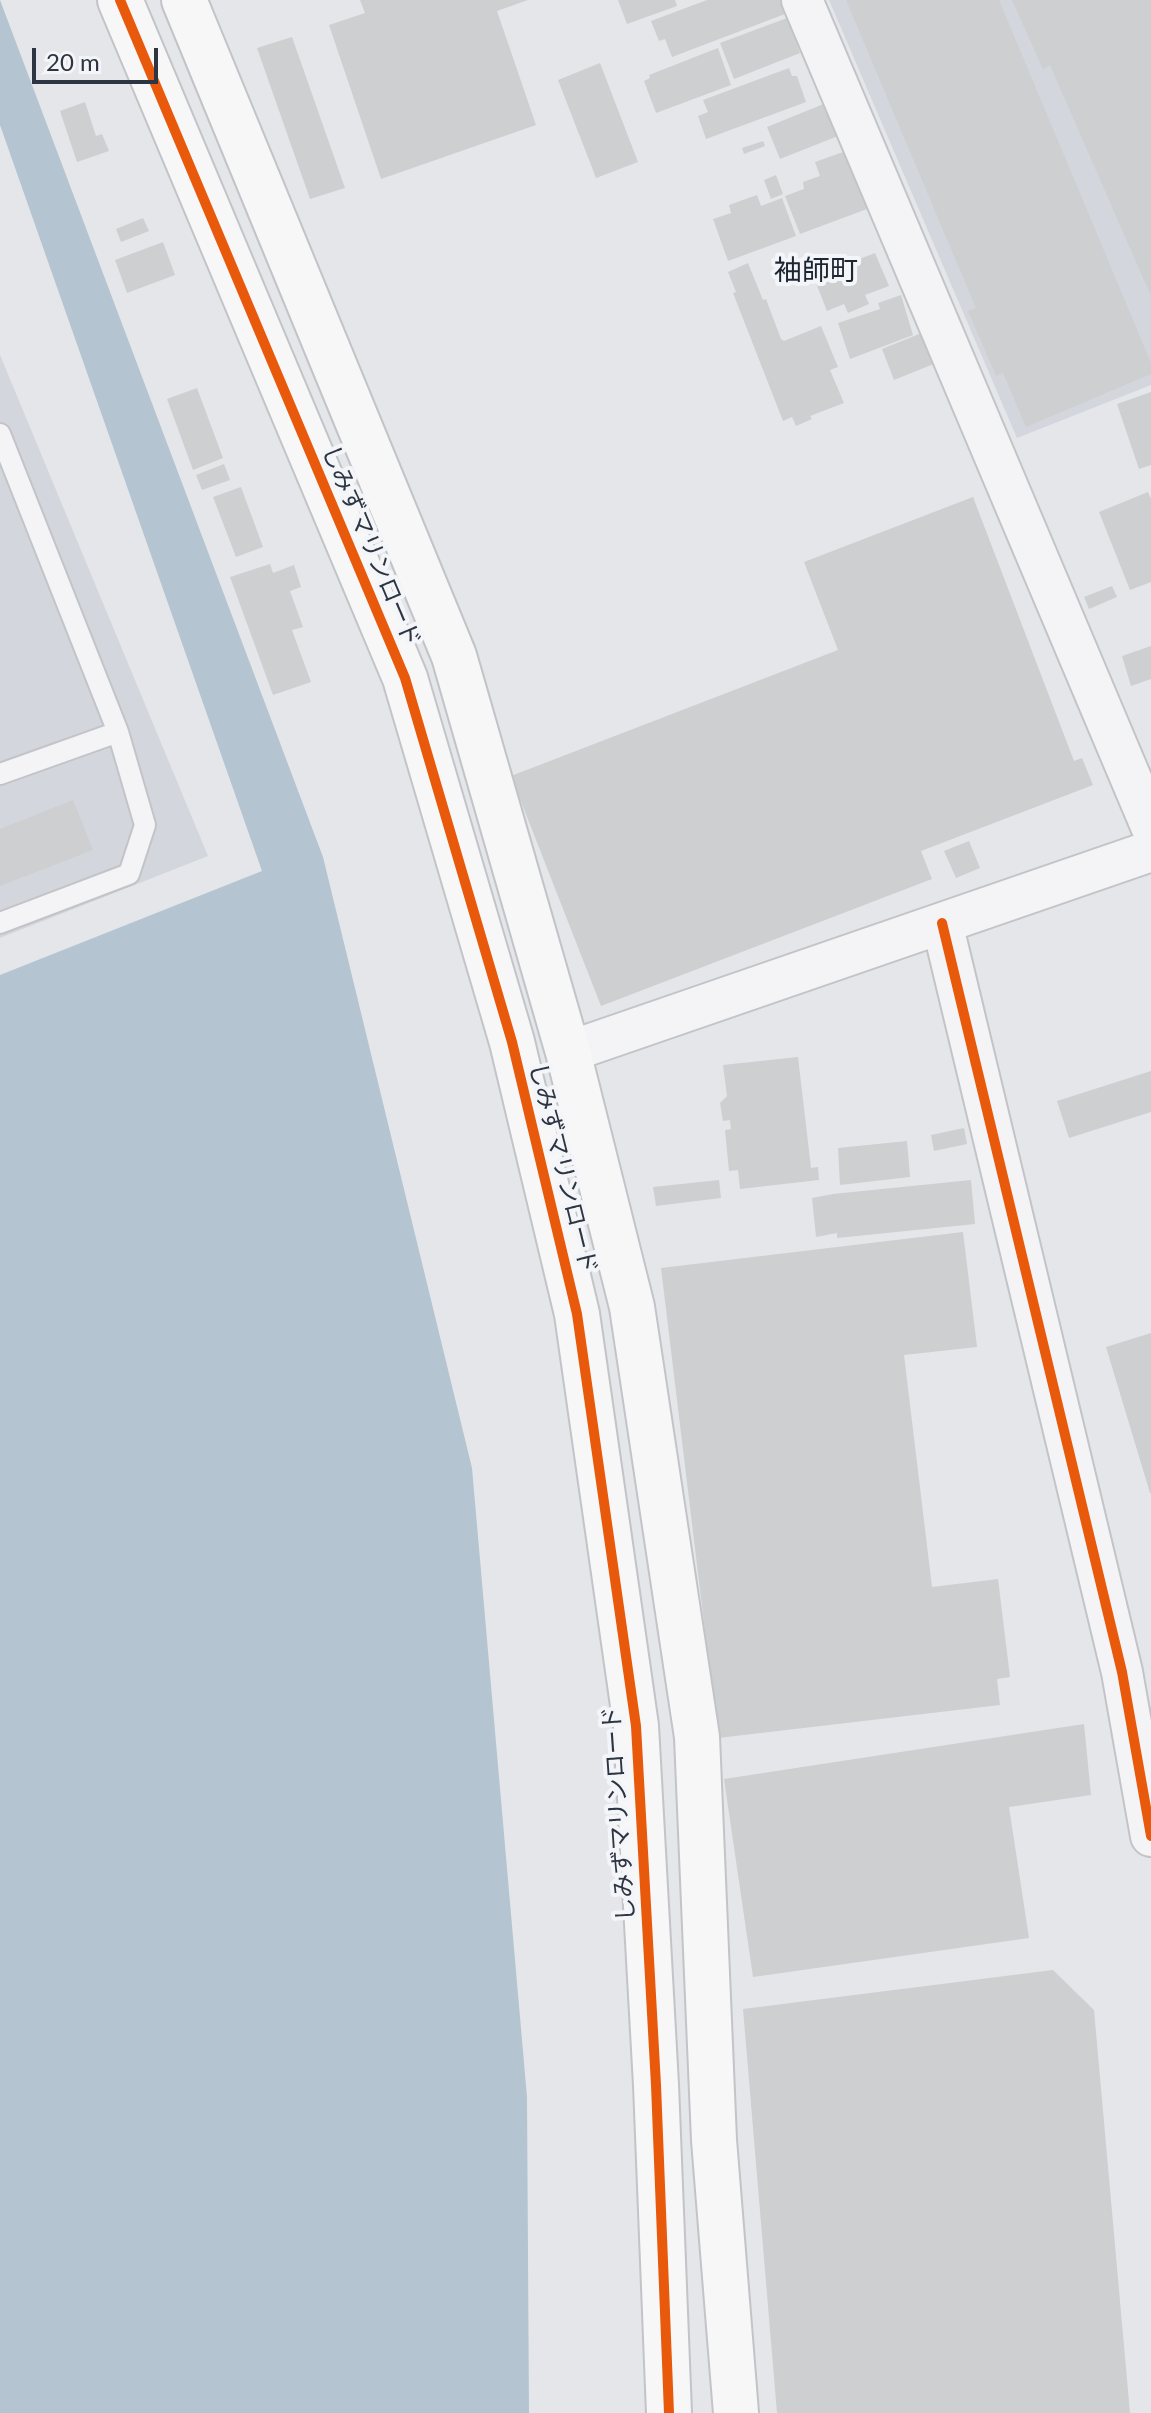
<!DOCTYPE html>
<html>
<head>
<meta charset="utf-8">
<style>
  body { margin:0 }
  #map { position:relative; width:1151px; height:2413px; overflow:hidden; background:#e4e6e9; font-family:Lato,sans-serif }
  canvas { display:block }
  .scale { position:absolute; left:32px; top:48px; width:126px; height:36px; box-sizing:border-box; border:4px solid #2c3541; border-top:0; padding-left:10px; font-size:24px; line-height:28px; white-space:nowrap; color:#2c3541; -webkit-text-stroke:6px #f3f5f8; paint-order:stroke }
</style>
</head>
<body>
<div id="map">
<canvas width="1151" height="2413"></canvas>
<div class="scale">20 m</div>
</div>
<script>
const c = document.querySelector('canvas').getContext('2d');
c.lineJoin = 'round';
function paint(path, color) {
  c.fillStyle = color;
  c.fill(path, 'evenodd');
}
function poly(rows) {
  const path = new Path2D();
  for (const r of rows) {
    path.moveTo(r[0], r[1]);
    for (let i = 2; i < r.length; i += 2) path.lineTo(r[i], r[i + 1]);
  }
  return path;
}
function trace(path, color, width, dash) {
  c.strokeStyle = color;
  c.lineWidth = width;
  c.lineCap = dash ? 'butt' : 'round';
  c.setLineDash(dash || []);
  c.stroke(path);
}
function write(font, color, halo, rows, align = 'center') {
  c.font = font + ' Lato,"Noto Sans JP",sans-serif';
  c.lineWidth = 8;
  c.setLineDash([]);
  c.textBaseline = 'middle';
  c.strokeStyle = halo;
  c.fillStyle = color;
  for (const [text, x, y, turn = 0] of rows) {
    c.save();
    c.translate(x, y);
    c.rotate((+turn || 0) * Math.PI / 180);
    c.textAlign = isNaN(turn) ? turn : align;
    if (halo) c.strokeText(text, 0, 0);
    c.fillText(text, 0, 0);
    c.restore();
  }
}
const built = poly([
  [829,0,1151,0,1151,385,1017,438],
  [0,355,208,856,0,938]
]);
const water = poly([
  [0,0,323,857,472,1468,527,2097,529,2413,0,2413,0,975,262,871,0,125]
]);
const building = poly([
  [360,0,528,0,497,11,536,125,381,179,329,25,365,13],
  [618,0,675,0,677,6,627,24],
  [707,0,780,0,785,14,672,57,665,39,659,41,651,21],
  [846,0,999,0,1151,363,1151,374,1026,427,1003,373,996,376,968,311,976,308],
  [1012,0,1151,0,1151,296,1050,65,1043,69],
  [787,18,800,53,734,79,720,43],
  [292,37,345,188,310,199,257,48],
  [718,48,731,85,656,113,644,81,650,78,649,75],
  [600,63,638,162,596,178,558,80],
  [789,68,792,76,797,76,806,102,706,139,698,116,708,112,703,100],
  [85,102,96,136,102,134,109,151,77,162,60,111],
  [826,103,838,136,780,159,767,127],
  [763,141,765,146,744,154,742,148],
  [846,151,867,209,800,234,785,196,804,189,803,182,820,176,815,162],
  [776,175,783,194,771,199,764,180],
  [757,195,761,206,782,198,796,236,728,261,713,219,731,213,729,205],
  [143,218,149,231,121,242,116,229],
  [163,242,175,275,127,293,115,260],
  [875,253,889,286,865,295,869,304,848,313,844,304,827,311,809,265,836,255,841,266],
  [748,263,763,300,766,299,781,339,784,341,821,326,838,367,830,370,844,403,810,416,812,419,796,426,792,417,783,421,733,293,736,292,728,272],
  [901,295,913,335,850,359,838,323,880,309,878,303],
  [934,328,946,359,894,380,882,349],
  [197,388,223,458,193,470,167,399],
  [1151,392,1151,465,1139,469,1117,404],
  [224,464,230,480,202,490,196,475],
  [241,487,263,547,236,557,213,497],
  [1148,492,1151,499,1151,582,1130,590,1099,512],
  [973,497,1074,761,1082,758,1093,785,921,851,932,879,601,1006,511,776,838,650,804,562],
  [270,564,273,573,294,565,301,587,290,591,303,627,292,630,311,682,273,695,230,577],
  [1112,586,1117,597,1089,609,1084,597],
  [1151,646,1151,679,1131,686,1122,656],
  [73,800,93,850,0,886,0,829],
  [969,841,980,868,956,878,944,851],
  [798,1057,811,1168,818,1167,819,1180,740,1189,738,1170,729,1171,725,1130,731,1129,730,1120,723,1121,720,1103,727,1096,723,1065],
  [1151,1071,1151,1112,1069,1138,1057,1101],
  [964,1128,967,1144,934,1151,931,1135],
  [907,1141,910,1177,840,1185,838,1148],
  [719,1180,721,1198,656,1206,653,1187],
  [971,1180,975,1224,837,1238,837,1233,816,1237,812,1198,833,1194],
  [963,1232,977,1347,904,1355,932,1587,998,1579,1010,1677,997,1679,1000,1705,718,1738,661,1268],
  [1151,1333,1151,1493,1150,1493,1106,1347],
  [1084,1724,1091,1795,1009,1807,1029,1938,753,1977,724,1779],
  [1053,1970,1094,2010,1130,2413,777,2413,743,2009]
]);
const lane = poly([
  [0,434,118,732,0,774],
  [0,923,129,874,145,825,118,732]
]);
const street = poly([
  [802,0,1151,826],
  [942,923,1122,1672,1151,1836],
  [568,1052,1151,851]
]);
const secondary = poly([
  [120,0,405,678,512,1042,577,1314,636,1726,656,2085,669,2413],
  [184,0,454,656,568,1052,632,1307,697,1737,714,2140,736,2413]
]);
const cycleway = poly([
  [120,0,405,678,512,1042,577,1314,636,1726,656,2085,669,2413],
  [942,923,1122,1672,1151,1836]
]);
const streetNames = [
  ["しみずマリンロード",371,546,67],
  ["しみずマリンロード",563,1168,76],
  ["しみずマリンロード",619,1814,-94]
];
const quarterNames = [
  ["袖師町",816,271]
];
paint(built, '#d3d6dc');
paint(water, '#b5c4d1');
paint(building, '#cdcfd1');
trace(lane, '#c2c4c7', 24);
trace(street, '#c2c4c7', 44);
trace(secondary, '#c2c4c7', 48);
trace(lane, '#f4f4f6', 20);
trace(street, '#f4f4f6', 40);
trace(secondary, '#f7f7f8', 44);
trace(cycleway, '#e8590c', 10);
write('24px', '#2c3541', '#f3f5f8', streetNames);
write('28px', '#1e2632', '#f3f5f8', quarterNames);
</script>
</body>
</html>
